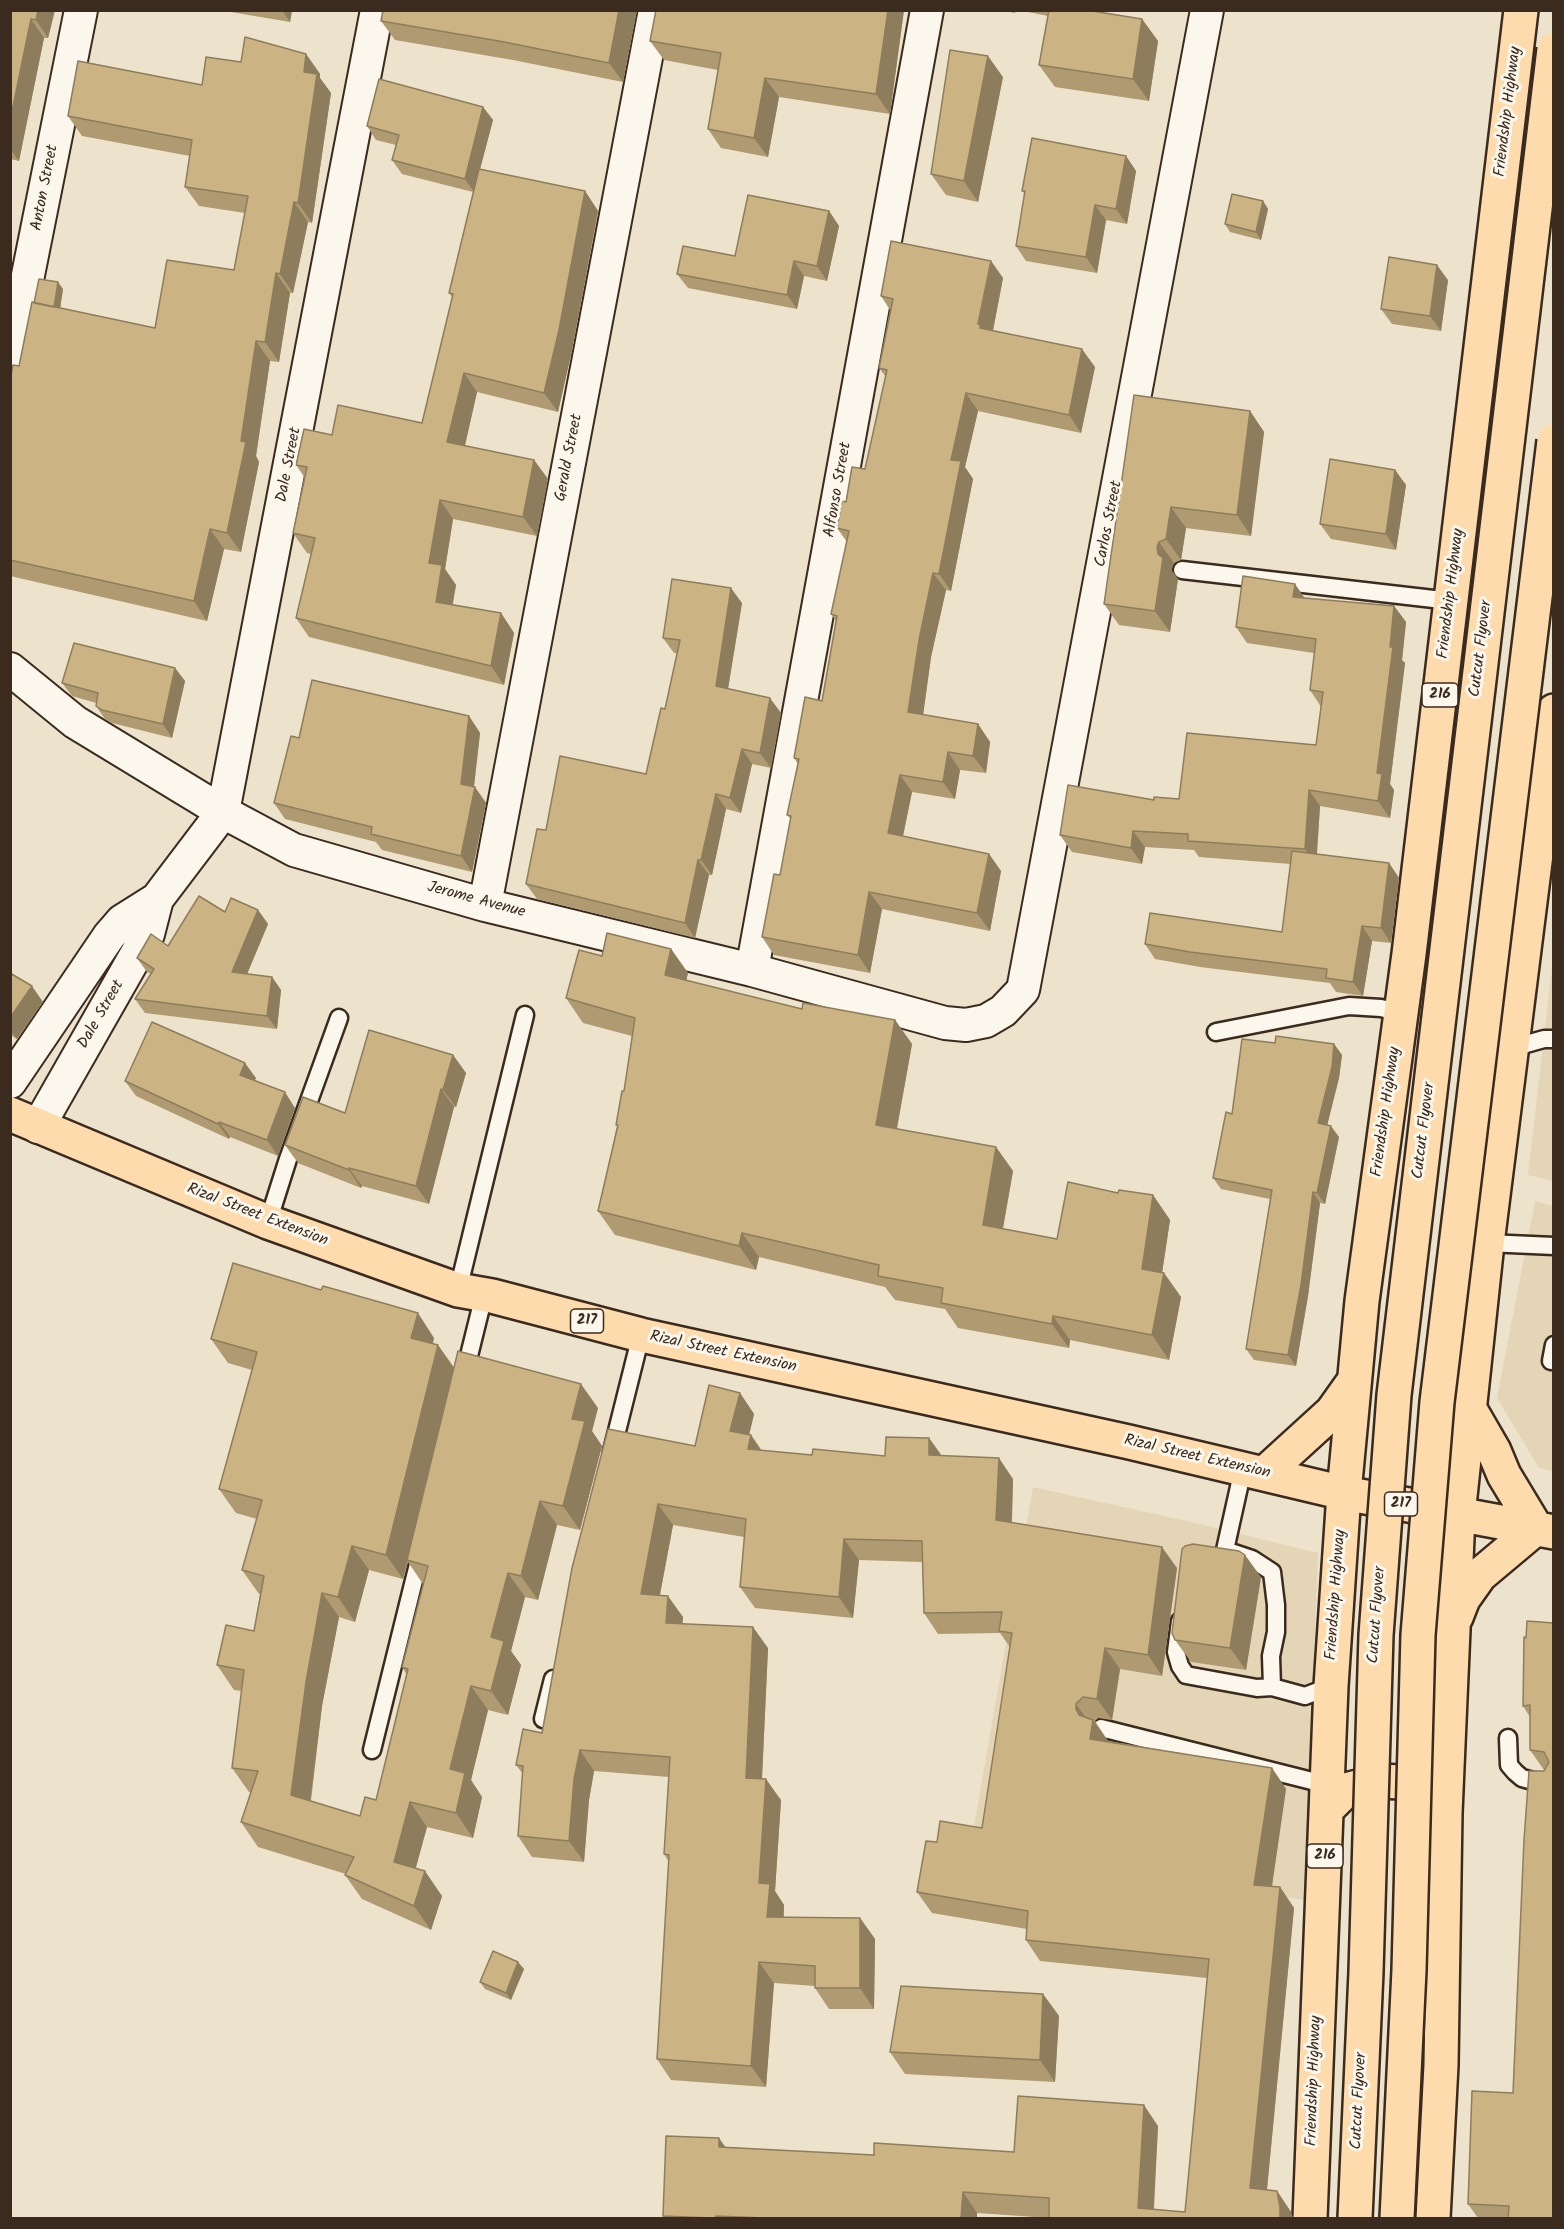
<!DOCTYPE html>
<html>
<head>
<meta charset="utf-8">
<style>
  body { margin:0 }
  #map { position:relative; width:1564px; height:2229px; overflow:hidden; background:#ede3cc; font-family:Kalam,sans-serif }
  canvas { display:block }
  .frame { position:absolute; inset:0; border:12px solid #3b2a1e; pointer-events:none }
</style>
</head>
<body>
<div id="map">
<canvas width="1564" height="2229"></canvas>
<div class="frame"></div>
</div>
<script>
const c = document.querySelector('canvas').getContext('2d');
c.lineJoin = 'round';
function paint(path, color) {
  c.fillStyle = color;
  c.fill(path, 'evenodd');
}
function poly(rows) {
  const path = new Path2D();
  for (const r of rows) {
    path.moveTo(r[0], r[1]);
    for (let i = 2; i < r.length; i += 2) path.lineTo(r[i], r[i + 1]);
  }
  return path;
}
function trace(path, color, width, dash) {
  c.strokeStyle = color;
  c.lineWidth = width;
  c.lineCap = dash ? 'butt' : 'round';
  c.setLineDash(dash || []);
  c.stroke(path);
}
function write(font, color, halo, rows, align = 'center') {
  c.font = font + ' Kalam,sans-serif';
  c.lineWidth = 6;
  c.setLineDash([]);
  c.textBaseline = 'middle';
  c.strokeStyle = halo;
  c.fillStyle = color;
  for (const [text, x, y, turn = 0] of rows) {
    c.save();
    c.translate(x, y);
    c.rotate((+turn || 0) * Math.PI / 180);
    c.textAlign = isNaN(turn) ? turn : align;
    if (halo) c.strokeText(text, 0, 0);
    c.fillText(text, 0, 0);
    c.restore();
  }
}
const built = poly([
  [1553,958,1553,1181,1528,1175],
  [1535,1201,1553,1206,1553,1471,1539,1468,1497,1398],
  [1033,1487,1191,1522,1318,1553,1305,1900,971,1844]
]);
const service = poly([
  [1182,570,1451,601],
  [1216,1032,1349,1006,1381,1008,1401,1013],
  [1512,1048,1544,1039,1554,1039],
  [268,1222,288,1159,339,1018],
  [1487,1243,1554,1246],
  [458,1290,525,1015],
  [1551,1361,1554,1345],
  [464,1376,484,1295],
  [612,1451,641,1335],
  [1243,1469,1225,1550,1252,1559,1272,1572,1276,1605,1276,1632,1271,1656,1272,1687,1305,1696,1331,1686],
  [1180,1621,1176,1652,1180,1666,1186,1675,1257,1688,1272,1687],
  [543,1719,553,1679],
  [1101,1728,1328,1785],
  [1508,1738,1509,1765,1515,1772,1522,1778,1533,1781,1554,1783],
  [372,1750,421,1552]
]);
const minor = poly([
  [10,365,81,10],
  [10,669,75,722,223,812,294,850,485,905,752,970,945,1023,966,1025,986,1021,1003,1011,1023,990,1207,10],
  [485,905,655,10],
  [752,970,927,10],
  [10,1082,109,936,122,921,157,899,223,812,377,10],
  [38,1127,148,934,157,899]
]);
const primary = poly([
  [10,1114,268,1222,458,1290,492,1296,641,1335,1129,1442,1344,1493,1554,1532],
  [1468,1406,1494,1451,1504,1475,1536,1528],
  [1264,1474,1332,1412,1354,1381],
  [1456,1617,1463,1599,1480,1575,1536,1528],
  [1327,1809,1346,1790,1380,1781,1401,1782,1416,1786,1429,1794,1436,1802],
  [1310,2218,1331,1686,1344,1493,1362,1301,1409,954,1521,10],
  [1433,2218,1441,2065,1445,1813,1458,1515,1487,1243,1554,711]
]);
const primaryBridge = poly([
  [1355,2218,1366,1972,1376,1635,1394,1395,1554,49],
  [1397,2218,1409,1970,1418,1635,1437,1402,1554,441]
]);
const wall = poly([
  [10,10,55,10,48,38,44,38,19,161,10,159],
  [219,10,292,10,290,22],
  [383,10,637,10,623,82,513,60,395,40,381,21],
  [904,10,890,114,779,97,768,157,721,148,708,129,718,70,664,60,650,41],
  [999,10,1016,10,1015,13],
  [1018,10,1086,10,1142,19,1158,41,1149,101,1055,87,1039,65,1048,16],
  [306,54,320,74,320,78,331,93,312,223,308,222,293,293,290,293,279,362,270,361,256,456,259,462,241,552,224,549,207,621,10,576,10,380,19,366,34,303,63,289,60,308,155,328,234,270,245,213,199,206,185,187,190,156,82,136,68,116,202,85,241,62],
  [1003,77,978,202,946,195,931,174],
  [483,107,493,120,480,169,585,191,598,211,572,350,558,412,477,392,465,446,534,460,548,479,537,536,453,519,445,569,456,585,452,604,501,613,514,633,504,685,309,637,296,618,311,554,307,553,293,533,305,478,296,465,332,435,422,423,452,297,449,293,473,192,402,174,392,160,396,145,376,140,367,126],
  [1126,156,1136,171,1127,224,1106,220,1097,273,1026,261,1016,246,1024,193,1022,191],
  [1263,201,1268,209,1261,240,1230,232,1225,224],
  [829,211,839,226,827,281,804,276,797,309,688,288,677,274,735,256],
  [991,261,1003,278,993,331,1095,367,1081,433,978,411,965,467,973,479,951,591,946,590,931,657,923,715,978,724,990,742,986,773,960,770,955,799,912,792,903,836,989,854,1001,871,990,931,882,909,870,973,774,955,762,937,780,875,791,819,787,815,798,764,794,758,822,701,836,621,831,614,847,542,837,528,846,502,865,469,886,377,879,368,890,310,881,296],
  [1448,280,1441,331,1392,324,1381,309],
  [1134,395,1250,411,1264,432,1251,536,1186,528,1181,560,1174,563,1172,568,1172,571,1178,579,1170,632,1119,625,1104,604],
  [1395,470,1406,485,1396,550,1331,539,1320,524],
  [1305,598,1394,606,1406,622,1402,660,1405,663,1390,784,1394,790,1390,818,1320,806,1317,854,1389,863,1399,878,1391,943,1372,941,1363,996,1336,992,1330,983,1200,967,1155,959,1145,944,1282,932,1291,864,1199,857,1194,850,1145,847,1142,864,1072,852,1060,835,1154,800,1179,799,1316,745,1321,707,1310,690,1314,653,1247,643,1236,627],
  [742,603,728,689,781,713,771,768,752,764,741,813,726,809,712,875,709,875,695,938,537,899,526,884,546,830,646,774,665,709,677,653,674,653,663,638],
  [175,668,185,681,172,738,112,723,105,719,96,706,96,703,72,696,62,683],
  [469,716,480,733,474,787,486,803,472,872,382,850,376,842,285,819,274,803,299,738],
  [258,910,268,924,247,974,272,977,281,990,277,1029,145,1013,135,999,151,974,147,972,137,958,168,946,225,912],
  [671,949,688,973,686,980,802,1009,895,1020,912,1044,897,1129,996,1147,1013,1171,1003,1229,1057,1239,1118,1193,1153,1195,1170,1220,1162,1273,1164,1273,1181,1297,1169,1360,1070,1340,1069,1348,958,1328,945,1309,895,1300,885,1287,759,1257,756,1270,615,1235,598,1211,617,1126,616,1125,624,1091,632,1036,583,1023,566,998,602,956],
  [10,973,43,1002,17,1039,10,1035],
  [1334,1044,1342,1055,1339,1078,1327,1125,1339,1137,1325,1204,1320,1203,1308,1296,1296,1366,1254,1360,1246,1349,1270,1199,1221,1189,1213,1178,1232,1114],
  [453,1055,466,1073,456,1107,454,1107,429,1204,362,1186,361,1188,298,1163,285,1145],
  [256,1078,254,1081,295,1108,278,1156,230,1137,229,1139,136,1096,125,1081],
  [434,1338,433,1344,454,1368,598,1408,592,1431,602,1446,580,1530,557,1525,538,1600,525,1597,511,1651,521,1665,508,1715,488,1710,471,1780,482,1797,473,1838,427,1827,415,1868,442,1896,431,1930,362,1899,345,1875,346,1874,258,1847,241,1822,251,1792,249,1792,232,1768,242,1691,234,1690,217,1665,254,1631,260,1594,259,1594,242,1570,257,1519,236,1513,219,1489,252,1370,228,1363,211,1339],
  [408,1562,423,1584,402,1667,407,1675,376,1800,360,1816,311,1801,322,1706,339,1617,355,1622,369,1570,403,1579],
  [740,1393,754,1414,749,1435,751,1435,762,1451,812,1455,885,1456,929,1438,942,1456,1013,1479,1012,1523,1177,1568,1162,1676,1120,1669,1112,1720,1098,1718,1095,1721,1108,1741,1272,1768,1286,1789,1272,1886,1280,1887,1294,1908,1267,2190,1277,2191,1291,2212,1049,2218,977,2213,977,2218,664,2218,663,2216,726,2148,874,2155,1014,2152,1158,2126,1154,2210,1185,2212,1207,1978,1040,1961,1026,1940,1027,1929,932,1913,917,1892,937,1842,982,1828,1010,1647,1000,1633,938,1634,924,1613,922,1562,859,1560,853,1618,755,1608,740,1587,744,1537,673,1525,660,1595,683,1617,682,1624,768,1648,762,1779,781,1800,775,1891,784,1905,784,1917,860,1918,875,1939,874,2009,829,2009,815,1988,815,1986,774,1983,766,2087,671,2080,657,2059,669,1862,664,1854,669,1777,594,1771,589,1800,584,1862,532,1857,518,1836,523,1774,516,1765,542,1733,572,1568,695,1446],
  [1261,1577,1246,1670,1191,1662,1175,1640],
  [1554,1623,1554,2218,1478,2218,1468,2204,1513,2093,1544,1770,1530,1750,1530,1717,1523,1706,1526,1638],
  [524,1969,511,2000,485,1989,480,1982],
  [1043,1994,1059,2016,1055,2082,905,2074,890,2052]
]);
const shadedWall = poly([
  [38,10,55,10,48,38,36,20],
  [282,10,292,10,290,22],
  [619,10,637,10,623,82,609,63],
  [888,10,904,10,890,114,876,94],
  [31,19,44,38,19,161,10,149,10,121],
  [1142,19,1158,41,1149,101,1133,79],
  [306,54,320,74,320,78,331,93,312,223,298,203,304,72],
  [988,56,1003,77,978,202,964,181],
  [765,78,779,97,768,157,754,138],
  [483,107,493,120,474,192,465,179],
  [1126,156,1136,171,1127,224,1116,209],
  [585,191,598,211,572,350,558,412,544,393],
  [1263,201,1268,209,1261,240,1256,232],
  [294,202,308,222,293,293,280,274],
  [1095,205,1106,220,1097,273,1086,257],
  [829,211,839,226,827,281,817,266],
  [794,261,804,276,797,309,787,295],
  [991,261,1003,278,991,340,980,328,978,324],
  [1437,265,1448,280,1441,331,1430,316],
  [276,273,290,293,279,362,265,342],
  [58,282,63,289,59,316,53,309],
  [256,341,270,361,256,456,259,462,241,552,227,533],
  [1082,349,1095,367,1081,433,1069,415],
  [464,373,477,392,461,462,447,442],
  [966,393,978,411,965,467,973,479,951,591,939,574,951,460],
  [1250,411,1264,432,1251,536,1237,515],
  [534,460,548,479,537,536,523,517],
  [1395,470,1406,485,1396,550,1386,534],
  [440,500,453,519,445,569,456,585,450,621,436,602,429,563],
  [1171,507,1186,528,1181,560,1166,539],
  [210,529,224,549,207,621,194,601],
  [1159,542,1174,563,1172,568,1172,571,1178,579,1170,632,1155,611,1158,554,1157,547],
  [933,573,946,590,931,657,921,730,908,712,919,640],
  [1295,584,1306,600,1293,597],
  [731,588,742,603,726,701,716,686],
  [1394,606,1406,622,1402,660,1405,663,1390,784,1394,790,1390,818,1378,801,1377,773],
  [501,613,514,633,504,685,491,666],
  [175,668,185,681,172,738,163,724],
  [770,698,781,713,771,768,760,753],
  [469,716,480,733,473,794,475,787,486,803,472,872,461,856,461,784],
  [978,724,990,742,986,773,973,756],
  [742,749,752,764,741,813,730,798],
  [948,752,960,770,955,799,943,782],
  [900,775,912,792,900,850,888,833],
  [1309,790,1320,806,1316,865,1305,849],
  [716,794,726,809,712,875,701,860],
  [1133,831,1145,847,1142,864,1131,848],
  [989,854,1001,871,990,931,977,913],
  [698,860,709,875,695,938,685,923],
  [1389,863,1399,878,1391,943,1381,928],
  [869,892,882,909,870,973,858,955],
  [258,910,268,924,242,986,232,972],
  [1362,926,1372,941,1363,996,1353,982],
  [671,949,688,973,682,999,665,975],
  [272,977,281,990,277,1029,267,1016],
  [32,986,43,1002,17,1039,10,1030,10,1018],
  [895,1020,912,1044,893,1149,876,1125],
  [1334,1044,1342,1055,1339,1078,1325,1134,1318,1123],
  [453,1055,466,1073,456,1107,443,1090],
  [245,1063,256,1078,250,1090,240,1075],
  [441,1089,454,1107,429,1204,416,1186],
  [285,1092,295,1108,278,1156,267,1140],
  [219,1122,230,1137,229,1139,218,1124],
  [1331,1126,1339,1137,1325,1204,1317,1193],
  [996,1147,1013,1171,999,1249,983,1225],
  [349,1168,362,1186,361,1188,349,1170],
  [1313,1192,1320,1203,1308,1296,1296,1366,1288,1355],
  [1153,1195,1170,1220,1159,1293,1142,1269],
  [742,1233,759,1257,756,1270,739,1246],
  [1164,1273,1181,1297,1169,1360,1152,1335],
  [418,1313,434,1338,428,1362,411,1338],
  [1053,1316,1070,1340,1069,1348,1052,1324],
  [438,1345,455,1369,403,1579,386,1555],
  [581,1384,598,1408,592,1431,602,1446,580,1530,563,1506,572,1419],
  [740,1393,754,1414,745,1452,730,1431],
  [751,1435,765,1456,748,1449],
  [929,1438,944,1459,929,1455],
  [999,1458,1013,1479,1011,1541,996,1520],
  [540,1501,557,1525,538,1600,521,1576],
  [658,1504,673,1525,656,1615,641,1594],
  [844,1539,859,1560,853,1618,839,1597],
  [352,1546,369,1570,355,1622,338,1597],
  [1162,1547,1177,1568,1162,1676,1148,1655],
  [1245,1555,1261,1577,1246,1670,1230,1648],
  [508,1573,525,1597,511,1651,521,1665,508,1715,491,1691,491,1637],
  [322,1593,339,1617,322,1706,308,1819,291,1795,306,1682],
  [668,1596,683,1617,681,1644,666,1623],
  [753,1627,768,1648,761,1799,746,1778],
  [1105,1648,1120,1669,1112,1720,1097,1699],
  [471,1686,488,1710,471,1780,482,1797,473,1838,456,1813,450,1769],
  [1076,1704,1091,1725,1093,1720,1108,1741,1105,1760,1090,1739,1076,1709],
  [580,1750,594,1771,589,1800,584,1862,569,1841,574,1779],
  [1272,1768,1286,1789,1269,1906,1254,1885],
  [766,1779,781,1800,775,1891,784,1905,782,1938,767,1917,759,1883],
  [410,1802,427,1827,411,1886,394,1862],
  [425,1871,442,1896,431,1930,414,1906],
  [1280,1887,1294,1908,1265,2209,1250,2188],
  [860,1918,875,1939,874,2009,860,1988],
  [518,1962,524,1969,511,2000,506,1993],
  [759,1962,774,1983,766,2087,751,2066],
  [1043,1994,1059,2016,1055,2082,1040,2060],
  [1144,2105,1158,2126,1153,2218,1138,2208],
  [719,2138,734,2159,719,2147],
  [1277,2191,1291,2212,1293,2218,1280,2218],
  [963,2192,977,2213,977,2218,961,2218]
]);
const building = poly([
  [10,10,38,10,36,20,31,19,10,121,10,10],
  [383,10,619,10,609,63,499,41,381,21,383,10],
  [656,10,888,10,876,94,765,78,754,138,708,129,721,53,650,41,656,10],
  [1049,10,1086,10,1142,19,1133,79,1039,65,1049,10],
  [245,37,306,54,304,72,317,74,298,203,294,202,280,274,276,273,265,342,256,341,241,441,246,442,227,533,210,529,194,601,10,560,10,380,13,365,19,366,32,302,155,328,167,260,234,270,248,196,185,187,192,140,68,116,78,61,202,85,206,57,241,62,245,37],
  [950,50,988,56,964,181,931,174,950,50],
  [379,79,483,107,465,179,392,160,399,135,367,126,379,79],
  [1032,138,1126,156,1116,209,1095,205,1086,257,1016,246,1025,191,1022,191,1032,138],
  [479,169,585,191,559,330,544,393,464,373,447,442,534,460,523,517,440,500,429,563,442,565,436,602,501,613,491,666,296,618,315,538,293,533,307,467,296,465,304,429,332,435,338,405,422,423,453,294,449,293,479,169],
  [1232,194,1263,201,1256,232,1225,224,1232,194],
  [748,195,829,211,817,266,794,261,787,295,677,274,683,246,735,256,748,195],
  [891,241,991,261,978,324,980,324,980,328,1082,349,1069,415,966,393,951,460,961,461,939,574,933,573,919,640,908,712,978,724,973,756,948,752,943,782,900,775,888,833,989,854,977,913,869,892,858,955,762,937,774,874,780,875,791,816,787,815,799,759,794,758,805,697,822,701,837,616,831,614,849,531,837,528,842,501,846,502,852,467,865,469,887,370,879,368,893,299,881,296,891,241],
  [1389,257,1437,265,1430,316,1381,309,1389,257],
  [39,279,58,282,54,307,34,303,39,279],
  [1134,395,1250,411,1237,515,1171,507,1166,539,1159,542,1157,547,1158,554,1163,558,1155,611,1104,604,1134,395],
  [1330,459,1395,470,1386,534,1320,524,1330,459],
  [1243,576,1295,584,1293,597,1394,606,1390,647,1393,647,1377,773,1382,774,1378,801,1309,790,1305,849,1188,841,1188,834,1133,831,1131,848,1060,835,1068,785,1154,800,1154,797,1179,799,1187,733,1316,745,1323,692,1310,690,1316,639,1236,627,1243,576],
  [672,579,731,588,716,686,770,698,760,753,742,749,730,798,716,794,701,860,698,860,685,923,526,884,537,829,546,830,560,756,646,774,661,708,665,709,680,640,663,638,672,579],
  [74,643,175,668,163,724,102,710,96,706,98,693,62,683,74,643],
  [312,680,469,716,461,784,475,787,461,856,371,834,372,827,274,803,291,736,299,738,312,680],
  [1292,851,1389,863,1381,928,1362,926,1353,982,1326,978,1327,969,1190,952,1145,944,1150,913,1282,932,1292,851],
  [199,896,225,912,231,898,258,910,232,972,272,977,267,1016,135,999,154,969,137,958,151,934,168,946,199,896],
  [607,933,671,949,665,975,802,1009,803,1003,895,1020,876,1125,996,1147,983,1225,1057,1239,1068,1182,1118,1193,1119,1190,1153,1195,1142,1269,1164,1273,1152,1335,1053,1316,1052,1324,941,1303,943,1288,878,1276,879,1265,742,1233,739,1246,598,1211,618,1125,616,1125,622,1091,624,1091,635,1018,566,998,579,950,602,956,607,933],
  [10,973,32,986,10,1018,10,973],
  [152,1022,245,1063,240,1075,285,1092,267,1140,219,1122,218,1124,125,1081,152,1022],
  [369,1030,453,1055,443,1090,441,1089,416,1186,349,1168,349,1170,285,1145,303,1097,345,1113,369,1030],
  [1276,1036,1334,1044,1332,1067,1318,1123,1331,1126,1317,1193,1313,1192,1301,1285,1288,1355,1246,1349,1272,1190,1213,1178,1226,1112,1232,1114,1242,1039,1275,1043,1276,1036],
  [233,1263,321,1290,323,1286,418,1313,411,1338,438,1345,386,1555,352,1546,338,1597,322,1593,306,1682,291,1795,360,1816,365,1797,376,1800,408,1669,402,1667,428,1566,407,1560,458,1351,581,1384,572,1419,585,1421,563,1506,540,1501,521,1576,508,1573,491,1637,504,1641,491,1691,471,1686,450,1769,465,1773,456,1813,410,1802,394,1862,425,1871,414,1906,345,1875,354,1857,241,1822,258,1771,232,1768,244,1670,217,1665,226,1625,254,1631,264,1576,242,1570,262,1500,219,1489,257,1352,211,1339,233,1263],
  [709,1385,740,1393,730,1431,751,1435,748,1449,812,1455,813,1449,885,1456,886,1437,929,1438,929,1455,999,1458,996,1520,1162,1547,1148,1655,1105,1648,1097,1699,1083,1697,1076,1704,1076,1709,1079,1715,1093,1720,1090,1739,1272,1768,1254,1885,1280,1887,1250,2188,1277,2191,1280,2207,1280,2218,1049,2218,1049,2198,963,2192,961,2218,764,2218,716,2216,716,2218,710,2218,663,2216,666,2136,719,2138,719,2147,874,2155,874,2143,1014,2152,1018,2096,1144,2105,1138,2208,1185,2212,1209,1959,1026,1940,1028,1911,917,1892,926,1841,937,1842,940,1821,982,1828,1012,1633,999,1631,1002,1612,924,1613,922,1541,844,1539,839,1597,740,1587,746,1519,658,1504,641,1594,668,1596,666,1623,753,1627,746,1778,766,1779,759,1883,770,1884,767,1917,860,1918,860,1988,815,1988,815,1966,759,1962,751,2066,657,2059,669,1855,664,1854,670,1757,580,1750,574,1779,569,1841,518,1836,523,1766,516,1765,523,1729,542,1733,572,1568,608,1429,695,1446,709,1385],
  [1193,1544,1239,1551,1245,1555,1230,1648,1175,1640,1172,1633,1182,1549,1185,1546,1193,1544],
  [1527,1621,1554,1623,1554,2218,1508,2218,1509,2206,1468,2204,1472,2091,1513,2093,1524,1840,1529,1771,1544,1771,1549,1762,1544,1752,1530,1750,1530,1705,1523,1706,1524,1637,1526,1638,1527,1621],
  [493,1951,518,1962,506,1993,480,1982,493,1951],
  [901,1986,1043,1994,1040,2060,890,2052,901,1986]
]);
const shields = [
  [1440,695,36],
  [587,1321,33],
  [1401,1504,33],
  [1325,1856,36]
];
const shieldNames = [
  ["216",1440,695],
  ["217",587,1321],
  ["217",1401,1504],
  ["216",1325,1856]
];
const streetNames = [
  ["Friendship Highway",1509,112,-83],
  ["Anton Street",46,188,-79],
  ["Gerald Street",570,458,-79],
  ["Dale Street",290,465,-79],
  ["Alfonso Street",839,490,-80],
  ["Carlos Street",1110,524,-79],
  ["Friendship Highway",1452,594,-83],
  ["Cutcut Flyover",1482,649,-83],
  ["Jerome Avenue",476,901,15],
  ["Dale Street",102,1015,-60],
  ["Friendship Highway",1387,1112,-82],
  ["Cutcut Flyover",1425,1131,-83],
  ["Rizal Street Extension",257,1216,21],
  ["Rizal Street Extension",723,1353,12],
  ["Rizal Street Extension",1197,1458,13],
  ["Friendship Highway",1337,1595,-86],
  ["Cutcut Flyover",1378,1615,-86],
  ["Friendship Highway",1315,2081,-88],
  ["Cutcut Flyover",1360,2101,-87]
];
paint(built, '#e3d5b6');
trace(service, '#3b2a1e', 21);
trace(minor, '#3b2a1e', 36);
trace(primary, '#3b2a1e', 38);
trace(service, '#fbf7ec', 16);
trace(minor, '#fbf7ec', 32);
trace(primary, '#fedbac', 33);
trace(primaryBridge, '#3b2a1e', 38, []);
trace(primaryBridge, '#fedbac', 33);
paint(wall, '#af9a71');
paint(shadedWall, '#8e7d5c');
paint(building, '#cbb383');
trace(building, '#8e7d5c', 1.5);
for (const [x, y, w] of shields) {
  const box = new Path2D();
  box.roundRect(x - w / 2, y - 12, w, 24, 4.5);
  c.fillStyle = '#fbf7ec';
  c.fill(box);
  trace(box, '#3b2a1e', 1.5);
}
write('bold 15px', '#3b2a1e', null, shieldNames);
write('16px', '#3b2a1e', '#fbf7ec', streetNames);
</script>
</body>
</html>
